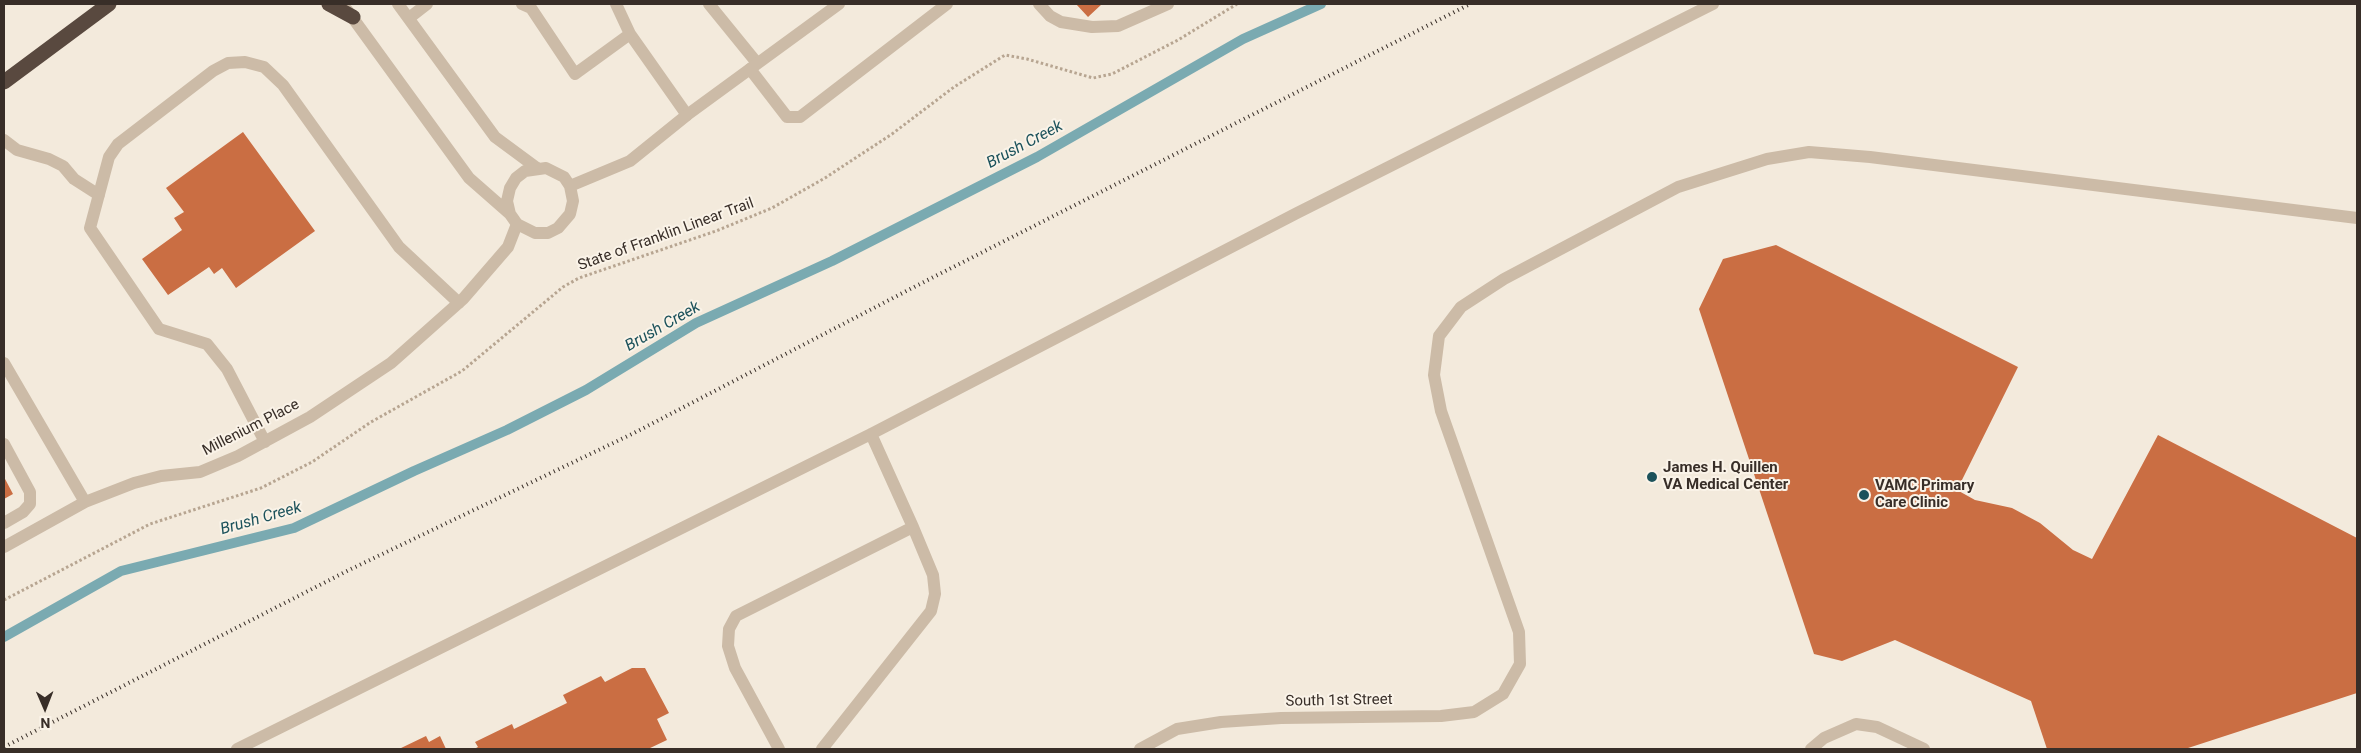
<!DOCTYPE html>
<html>
<head>
<meta charset="utf-8">
<style>
  body { margin:0 }
  #map { position:relative; width:2361px; height:753px; overflow:hidden; background:#f3eadc; font-family:Roboto,sans-serif }
  canvas { display:block }
  .frame { position:absolute; inset:0; border:5px solid #382e28; pointer-events:none }
  .north { position:absolute; left:20px; top:683px; width:50px; height:50px; -webkit-text-stroke:4px #faf3e8; paint-order:stroke; rotate:179deg; font-size:14px; font-weight:700; line-height:20px; text-align:center; color:#382e28 }
  .north::after { content:''; display:block; margin:auto; width:18px; height:22px; background:#382e28; clip-path:polygon(50% 0,100% 100%,50% 72%,0 100%) }
</style>
</head>
<body>
<div id="map">
<canvas width="2361" height="753"></canvas>
<div class="frame"></div>
<div class="north">N</div>
</div>
<script>
const c = document.querySelector('canvas').getContext('2d');
c.lineJoin = 'round';
function poly(rows) {
  const path = new Path2D();
  for (const r of rows) {
    path.moveTo(r[0], r[1]);
    for (let i = 2; i < r.length; i += 2) path.lineTo(r[i], r[i + 1]);
  }
  return path;
}
function trace(path, color, width, dash) {
  c.strokeStyle = color;
  c.lineWidth = width;
  c.lineCap = dash ? 'butt' : 'round';
  c.setLineDash(dash || []);
  c.stroke(path);
}
function paint(path, color) {
  c.fillStyle = color;
  c.fill(path, 'evenodd');
}
function write(font, color, halo, rows, align = 'center') {
  c.font = font + ' Roboto,sans-serif';
  c.lineWidth = 4;
  c.setLineDash([]);
  c.textBaseline = 'middle';
  c.strokeStyle = halo;
  c.fillStyle = color;
  for (const [text, x, y, turn = 0] of rows) {
    c.save();
    c.translate(x, y);
    c.rotate((+turn || 0) * Math.PI / 180);
    c.textAlign = isNaN(turn) ? turn : align;
    if (halo) c.strokeText(text, 0, 0);
    c.fillText(text, 0, 0);
    c.restore();
  }
}
const stream = poly([
  [4,637,121,571,294,528,414,471,507,430,586,390,696,323,832,261,1037,157,1243,39,1321,4]
]);
const building = poly([
  [1076,4,1102,4,1088,17],
  [243,132,315,231,236,288,222,268,214,274,209,267,168,295,142,259,182,230,174,218,184,212,166,188],
  [1776,245,2018,367,1957,490,1975,500,2012,508,2040,523,2073,550,2092,559,2158,435,2357,538,2357,693,2185,749,2047,749,2031,701,1895,640,1842,661,1814,654,1699,309,1723,259],
  [4,477,13,494,4,499],
  [632,668,645,668,669,713,657,719,667,740,648,749,474,749,478,747,475,742,512,724,514,729,567,703,563,695,601,676,605,682],
  [426,736,429,742,440,736,446,749,399,749]
]);
const path = poly([
  [4,600,150,524,261,488,312,462,371,422,462,371,563,287,579,278,716,231,772,208,825,178,892,134,954,87,1005,55,1027,59,1093,78,1112,74,1178,40,1237,4]
]);
const lane = poly([
  [522,4,531,8,575,74,630,34],
  [616,4,630,34,687,115],
  [709,4,757,63],
  [1039,4,1050,16,1061,22,1092,27,1118,26,1168,4],
  [409,18,427,4],
  [750,69,787,117,800,117,947,4],
  [4,140,17,150,49,159,63,166,74,179,99,195],
  [4,363,85,502,134,483,161,476,200,472,238,456,310,417,391,363,463,299,508,247,517,224],
  [265,442,227,369,207,344,159,329,90,228,109,157,118,144,213,71,228,63,245,62,264,67,283,85,399,247,459,303],
  [4,444,30,492,30,504,23,512,4,523],
  [4,547,85,502],
  [1140,749,1177,729,1221,722,1281,718,1441,716,1474,712,1503,694,1520,664,1519,632,1441,411,1434,375,1439,336,1461,307,1504,279,1678,187,1767,159,1809,152,1870,157,2357,218]
]);
const street = poly([
  [398,4,495,137,537,168],
  [347,10,469,178,510,214,517,224,535,233,548,233,558,228,570,214,573,201,570,186,564,177,546,168,525,171,516,178,510,188,507,201,510,214],
  [570,186,630,161,687,115,839,4],
  [237,749,871,434,1297,213,1713,4],
  [779,749,735,668,728,646,729,629,736,616,913,527],
  [822,749,931,611,935,594,933,575,913,527,871,434],
  [1811,749,1824,738,1856,724,1877,727,1924,749]
]);
const highway = poly([
  [329,4,353,17],
  [4,82,109,4]
]);
const rail = poly([
  [4,747,349,570,634,433,916,286,1470,4]
]);
const markers = [
  [1652,477,6,"#1c525b"],
  [1864,495,6,"#1c525b"]
];
const streetNames = [
  ["State of Franklin Linear Trail",666,235,-20],
  ["Millenium Place",251,428,-27],
  ["South 1st Street",1339,701,-1]
];
const poiNames = [
  ["James H. Quillen",1663,468],
  ["VA Medical Center",1663,485],
  ["VAMC Primary",1875,486],
  ["Care Clinic",1875,503]
];
const waterNames = [
  ["Brush Creek",1025,145,-28],
  ["Brush Creek",663,327,-30],
  ["Brush Creek",261,519,-16]
];
trace(stream, '#7aaab1', 10);
paint(building, '#ca6e43');
trace(path, '#b7a591', 3, [2.5, 2.5]);
trace(lane, '#ccbba7', 12);
trace(street, '#ccbba7', 12);
trace(highway, '#59493f', 15);
trace(rail, '#382e28', 4, [1, 4]);
for (const [x, y, r, color] of markers) {
  const dot = new Path2D();
  dot.arc(x, y, r, 0, 2 * Math.PI);
  c.fillStyle = color;
  c.fill(dot);
  trace(dot, '#faf3e8', 2);
}
write('15px', '#382e28', '#faf3e8', streetNames);
write('bold 15px', '#382e28', '#faf3e8', poiNames, 'left');
write('italic 16px', '#1c525b', '#faf3e8', waterNames);
</script>
</body>
</html>
